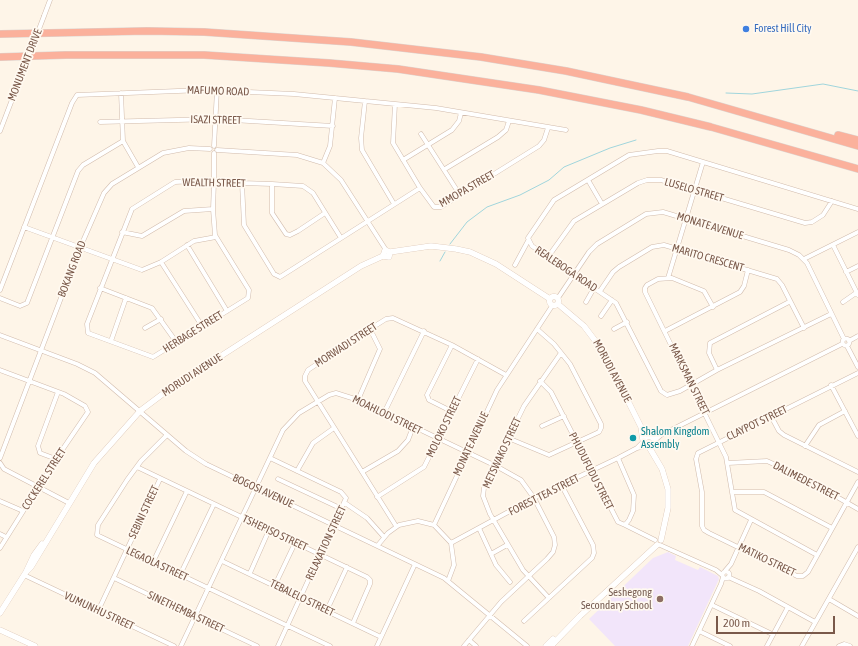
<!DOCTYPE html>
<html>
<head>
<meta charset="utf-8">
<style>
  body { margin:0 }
  #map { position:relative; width:858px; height:646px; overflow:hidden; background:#fef5e8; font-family:"Asap Condensed",sans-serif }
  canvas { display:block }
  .scale { position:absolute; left:716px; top:616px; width:119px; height:18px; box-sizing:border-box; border:2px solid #7a594a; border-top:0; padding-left:5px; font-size:12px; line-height:14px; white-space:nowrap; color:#7a594a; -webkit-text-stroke:3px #fff9f0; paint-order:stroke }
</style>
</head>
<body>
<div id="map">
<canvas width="858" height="646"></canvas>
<div class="scale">200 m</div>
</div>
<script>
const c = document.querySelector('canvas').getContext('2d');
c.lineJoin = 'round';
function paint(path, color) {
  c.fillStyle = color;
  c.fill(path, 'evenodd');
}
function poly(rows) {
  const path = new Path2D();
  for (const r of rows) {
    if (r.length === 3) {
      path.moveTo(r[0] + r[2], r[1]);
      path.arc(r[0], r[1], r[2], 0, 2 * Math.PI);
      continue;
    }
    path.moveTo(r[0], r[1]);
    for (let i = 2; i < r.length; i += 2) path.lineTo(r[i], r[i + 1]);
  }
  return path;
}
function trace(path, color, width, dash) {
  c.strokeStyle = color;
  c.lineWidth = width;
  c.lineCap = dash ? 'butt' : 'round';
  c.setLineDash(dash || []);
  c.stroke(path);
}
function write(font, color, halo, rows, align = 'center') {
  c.font = font + ' "Asap Condensed",sans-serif';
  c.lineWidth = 3.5;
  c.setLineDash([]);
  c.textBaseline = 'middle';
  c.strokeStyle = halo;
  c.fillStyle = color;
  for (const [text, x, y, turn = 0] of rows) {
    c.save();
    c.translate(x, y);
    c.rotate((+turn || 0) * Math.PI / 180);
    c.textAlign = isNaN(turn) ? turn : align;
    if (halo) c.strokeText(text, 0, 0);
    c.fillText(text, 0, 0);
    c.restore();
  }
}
const education = poly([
  [668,552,676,556,675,560,698,570,700,567,718,576,719,579,688,646,615,646,589,619,653,558]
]);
const stream = poly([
  [726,93,752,94,823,84,858,91],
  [450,244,467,222,487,207,520,195,549,180,564,167,610,148,636,140],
  [440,261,445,252]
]);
const street = poly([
  [44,16,50,0],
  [121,93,123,141,138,167],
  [365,101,361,138,362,150,394,204],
  [395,104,393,143,420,188,434,207,441,207,539,146,544,140,548,128],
  [100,122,216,119,333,126],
  [0,131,23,71],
  [421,134,460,195],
  [214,146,217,90],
  [217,150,297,155,323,163,341,180,386,250],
  [214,153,214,182,213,209,215,235,249,290,248,298,153,357,88,333,87,324,132,209,175,182,195,181,214,182,242,183,272,184,303,186,313,193,341,238],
  [403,160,452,130,459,121,461,113],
  [323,163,330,146,335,98],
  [445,169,498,137,506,130,509,121],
  [588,180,602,204],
  [242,183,244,225,274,274,280,277,420,188],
  [272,184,272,213,286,234,290,235,298,231,325,213],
  [24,227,142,270,161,262,194,241,216,237],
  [122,232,142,236,184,211,213,209],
  [187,245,227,311],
  [833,245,858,295],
  [548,257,574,221,638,183,647,180,661,180,805,223,812,222,823,215,832,201],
  [804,259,858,232],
  [161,262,202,326],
  [515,265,528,241],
  [846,272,858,266],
  [668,278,703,162],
  [100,288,152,308,177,343],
  [0,290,72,103,77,95,203,90,294,94,436,108,566,130],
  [600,291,613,272,619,267,652,247,664,245,777,279,782,285,804,328],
  [0,298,20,306,27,303,78,171,83,165,123,141],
  [558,298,589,252,597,244,646,214,663,212,789,250,799,255,807,263,844,339],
  [586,302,594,288],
  [843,302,856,293],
  [713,307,704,291,672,278,658,279,647,285,645,288,645,292,726,457,735,510,817,555],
  [831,314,717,370,680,391,667,395,661,391,616,303,532,246,528,238,554,200,629,155,658,151,667,151,858,209],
  [601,316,612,300],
  [145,328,161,319],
  [614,329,627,322],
  [665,331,740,292,744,286,748,270],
  [0,335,77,364,95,373,186,451,206,464,444,578,527,646],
  [846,342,3.5],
  [111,341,126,298],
  [849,341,858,336],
  [847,346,858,367],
  [0,370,64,394,85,406,88,412,56,459,0,548],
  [717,370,709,353,710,343,789,302],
  [858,373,698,453,696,459,702,492,702,526,704,530,709,533,797,576,803,576,808,572,858,482],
  [540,381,551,392,618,522,625,525,629,520,633,511,634,495,618,458],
  [831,385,858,436],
  [358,400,380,349,370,329],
  [451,411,429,400,427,395,452,345],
  [384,413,424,331],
  [771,416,779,431,784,435,858,472],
  [542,426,564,416],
  [167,435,141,461,127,480,98,525,97,535,330,646],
  [508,438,549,455,599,432,601,428,601,424,570,364,554,344,537,329],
  [652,438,661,435,842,344],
  [654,441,661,435],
  [805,446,819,425,845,411],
  [637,448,645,446],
  [0,458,80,248,104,193,112,184,163,153,189,148,210,149],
  [270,458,341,492,346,498,278,646],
  [56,459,40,453,38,446,58,392],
  [0,463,4,469,69,503],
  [728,463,767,461,804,478,858,509],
  [137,467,367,577,370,580,370,584,353,623],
  [297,471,313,443,334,428],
  [362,472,398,451,408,440,413,427],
  [278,479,342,509],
  [732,492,764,492,832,528],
  [377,497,424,467,478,359],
  [0,501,23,511],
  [345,503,367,518,384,537],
  [434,525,497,390,552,306],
  [625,525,655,540],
  [396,526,305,381,305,376,308,370,370,329,386,319,393,318,452,345,506,375],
  [479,528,496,565,510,582],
  [0,534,6,537],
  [451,543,534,498,618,458,637,448,643,442],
  [378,545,388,533,399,525,418,521,434,525,451,543,454,565,448,581],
  [660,545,716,570,722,575],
  [491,554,507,545],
  [222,561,381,637],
  [153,562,187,491],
  [725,571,731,564,751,520],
  [726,575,3.5],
  [250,573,269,530],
  [24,575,174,646],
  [180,575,214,504],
  [728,577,759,591,815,622],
  [114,578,257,646],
  [275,585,295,543],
  [549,598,523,570,490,514,483,496,484,488,524,406,561,353],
  [829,599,858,616],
  [712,605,772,634],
  [327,610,347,567],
  [98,611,160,479],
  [524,621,592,558,594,553,593,545,562,486],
  [699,631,730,646],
  [469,640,476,646],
  [181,646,283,430,299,413,329,395,336,393,358,400,496,466,521,480,534,498,554,537,555,545,553,552,547,559,501,602,464,646],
  [377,646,415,564],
  [692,646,721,584,723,577],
  [767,646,788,607],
  [802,646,858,547],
  [839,646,844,644,850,646]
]);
const secondary = poly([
  [390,252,431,246,456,249,470,252,496,264,550,299],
  [554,301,4.5],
  [558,304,584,326,603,351,641,427,643,440],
  [649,442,5.5],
  [649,447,662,469,668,489,668,508,661,540],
  [26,572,31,567,94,463,140,411,168,390,361,266,383,256,389,257,390,252,385,250,383,256],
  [0,613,26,572,34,555,42,544],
  [0,630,35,646],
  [546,646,553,639],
  [551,646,580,616,657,545]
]);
const highway = poly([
  [0,34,147,31,204,32,351,42,481,57,566,71,688,97,858,146],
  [0,57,66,55,204,55,329,63,398,69,539,90,641,110,711,127,858,169],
  [838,135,858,140]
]);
const streetBridge = poly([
  [23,71,44,16]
]);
const markers = [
  [746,29,4,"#3f7fe0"],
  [633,438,4,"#0f9aa8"],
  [660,599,4,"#8d6e63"]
];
const shopNames = [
  ["Forest Hill City",754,29]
];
const streetNames = [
  ["MONUMENT DRIVE",25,65,-69],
  ["MAFUMO ROAD",218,91,2],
  ["ISAZI STREET",216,120,1],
  ["WEALTH STREET",214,183,1],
  ["MMOPA STREET",467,189,-30],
  ["LUSELO STREET",694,190,16],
  ["MONATE AVENUE",710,226,17],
  ["MARITO CRESCENT",708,258,16],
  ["BOKANG ROAD",72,269,-69],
  ["REALEBOGA ROAD",566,269,34],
  ["HERBAGE STREET",193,332,-32],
  ["MORWADI STREET",346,345,-33],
  ["MORUDI AVENUE",612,371,62],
  ["MORUDI AVENUE",192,375,-33],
  ["MARKSMAN STREET",689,379,64],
  ["MOAHLODI STREET",387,415,26],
  ["CLAYPOT STREET",757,423,-26],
  ["MOLOKO STREET",444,427,-64],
  ["MONATE AVENUE",471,444,-65],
  ["METSWAKO STREET",502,453,-65],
  ["PHUDUFUDU STREET",591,471,63],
  ["COCKEREL STREET",44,479,-57],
  ["DALIMEDE STREET",806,481,27],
  ["BOGOSI AVENUE",263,491,25],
  ["FOREST TEA STREET",544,495,-27],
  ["SEBINI STREET",144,512,-65],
  ["TSHEPISO STREET",275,533,25],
  ["RELAXATION STREET",326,543,-65],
  ["MATIKO STREET",767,560,26],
  ["LEGAOLA STREET",157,564,25],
  ["TEBALELO STREET",302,598,26],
  ["VUMUNHU STREET",99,611,25],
  ["SINETHEMBA STREET",186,612,25]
];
const cultureNames = [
  ["Shalom Kingdom",641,432],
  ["Assembly",641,445]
];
const educationNames = [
  ["Seshegong",652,593],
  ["Secondary School",652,606]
];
paint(education, '#f2e5fa');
trace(stream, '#a0d5dc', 1);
trace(street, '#d1bbac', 5);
trace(secondary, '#d7beac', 6);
trace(highway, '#dcd4d0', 8);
trace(street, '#fff', 4);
trace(secondary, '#fff', 5.5);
trace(highway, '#fbb19c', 7);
trace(streetBridge, '#d1bbac', 5, []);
trace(streetBridge, '#fff', 4);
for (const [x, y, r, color] of markers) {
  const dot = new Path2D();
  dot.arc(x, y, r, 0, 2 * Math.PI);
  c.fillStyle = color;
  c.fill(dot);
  trace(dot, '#fff9f0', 1.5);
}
write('11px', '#366cbe', '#fff9f0', shopNames, 'left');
write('11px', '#7a594a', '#fff9f0', streetNames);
write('11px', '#0d838f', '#fff9f0', cultureNames, 'left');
write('11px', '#785e54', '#fff9f0', educationNames, 'right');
</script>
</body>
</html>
